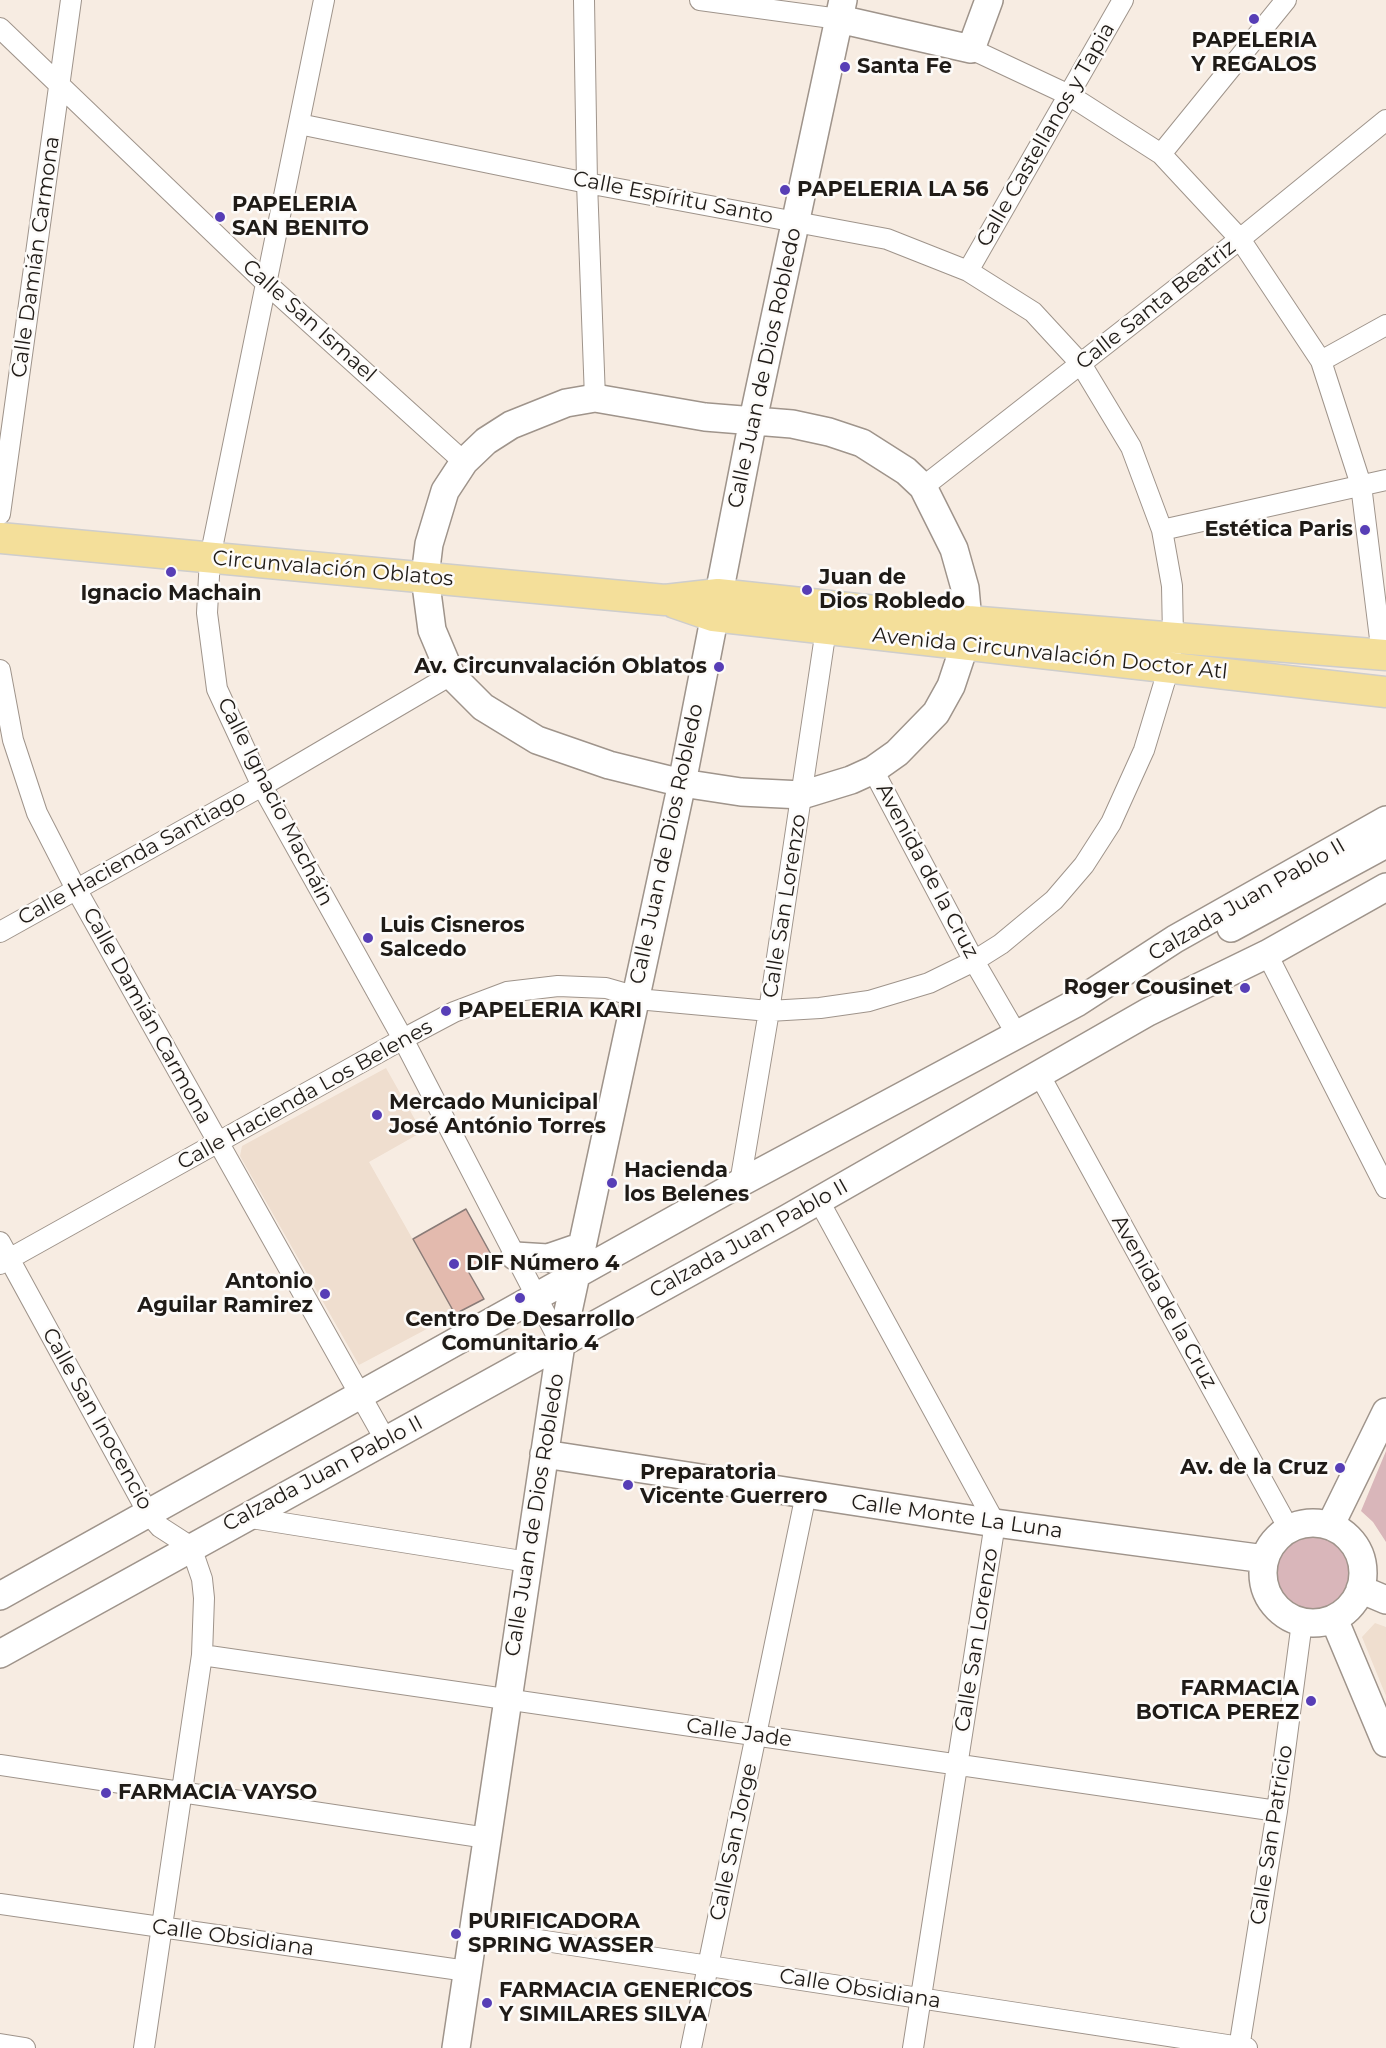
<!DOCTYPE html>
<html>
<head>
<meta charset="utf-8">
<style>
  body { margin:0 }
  canvas { display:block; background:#f7ece2 }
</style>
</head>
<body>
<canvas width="1386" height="2048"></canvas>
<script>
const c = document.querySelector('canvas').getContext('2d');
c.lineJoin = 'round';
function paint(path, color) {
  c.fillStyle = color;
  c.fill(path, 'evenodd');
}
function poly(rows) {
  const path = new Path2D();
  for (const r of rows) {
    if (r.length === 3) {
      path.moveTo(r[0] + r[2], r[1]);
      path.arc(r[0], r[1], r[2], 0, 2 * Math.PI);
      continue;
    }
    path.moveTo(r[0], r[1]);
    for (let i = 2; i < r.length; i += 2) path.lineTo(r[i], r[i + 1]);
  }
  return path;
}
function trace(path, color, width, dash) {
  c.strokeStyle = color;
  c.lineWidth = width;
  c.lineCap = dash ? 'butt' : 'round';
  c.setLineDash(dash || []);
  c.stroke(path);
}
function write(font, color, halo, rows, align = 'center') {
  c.font = font + ' Montserrat,sans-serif';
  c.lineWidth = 5;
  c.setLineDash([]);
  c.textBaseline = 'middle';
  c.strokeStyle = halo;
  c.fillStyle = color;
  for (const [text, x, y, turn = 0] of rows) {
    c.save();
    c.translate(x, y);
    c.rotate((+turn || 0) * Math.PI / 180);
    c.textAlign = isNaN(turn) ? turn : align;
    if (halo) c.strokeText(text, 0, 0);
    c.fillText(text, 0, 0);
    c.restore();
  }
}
const built = poly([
  [386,1068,422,1132,369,1162,455,1314,359,1365,240,1156,242,1146],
  [1375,1623,1386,1627,1386,1696,1362,1637]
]);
const green = poly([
  [1386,1451,1386,1542,1373,1522,1361,1511],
  [1313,1572,38]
]);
const building = poly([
  [466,1209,493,1258,468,1271,484,1299,455,1314,413,1239,466,1209]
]);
const street = poly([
  [324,0,210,558,207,613,217,689,262,786,403,1039,561,1344],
  [584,0,587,183,595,398],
  [700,0,839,19],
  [0,28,266,283,464,462],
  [971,49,1069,95,1161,154,1240,239,1321,361,1361,485,1382,655],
  [1161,154,1286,0],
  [968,271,1123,0],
  [1321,361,1386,325],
  [923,487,1240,239,1386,120],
  [0,514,71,0],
  [1162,530,1386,480],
  [0,670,13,740,37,813,76,889,386,1441],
  [873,770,974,961,1017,1035],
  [0,932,262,786,451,675],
  [1267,954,1386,1188],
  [1039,1074,1289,1529],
  [740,1183,769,1011,826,629],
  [819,1201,995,1523,913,2048],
  [0,1242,148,1513,160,1527,191,1547,202,1579,204,1598,202,1655,144,2048],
  [0,1264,403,1039,454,1012,507,992,558,986,606,988,648,1000,769,1011,820,1008,869,1001,929,983,974,961,1001,944,1054,900,1084,865,1111,823,1144,750,1169,667,1173,636,1172,586,1162,530,1131,447,1081,364,1033,312,968,271,887,239,587,183,299,124],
  [245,1517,528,1562],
  [202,1655,1277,1811],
  [0,1765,487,1838],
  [0,1904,467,1971],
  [473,1930,1247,2048],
  [0,2044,25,2048],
  [691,2048,806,1494],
  [1239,2048,1277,1811,1302,1622]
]);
const secondary = poly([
  [839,19,971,49,989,0],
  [595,398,705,417,792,424,829,432,862,443,906,471,923,487,954,549,965,588,968,621,965,644,951,686,936,713,897,753,873,770,851,780,802,795,741,792,682,783,609,765,537,740,483,707,451,675,432,630,425,577,429,544,445,491,464,462,486,441,511,425,566,403,595,398],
  [1231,928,1386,844],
  [515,1256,548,1258,580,1247],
  [544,1454,995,1523,1265,1559],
  [1313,1573,50],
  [1330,1526,1386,1412],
  [1360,1589,1386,1600],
  [0,1596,740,1183,1078,1002,1175,939,1386,820],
  [1334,1619,1386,1743],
  [0,1654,788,1218,1148,1012,1267,954,1386,887],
  [456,2048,561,1344,682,783,753,420,843,0]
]);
const primary = poly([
  [0,538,665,600,718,594,968,621,1386,655],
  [675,603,713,616,1386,692]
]);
const markers = [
  [1254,19,6,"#573eb6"],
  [845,67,6,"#573eb6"],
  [785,190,6,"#573eb6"],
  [220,217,6,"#573eb6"],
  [1365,530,6,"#573eb6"],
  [171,572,6,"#573eb6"],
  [807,590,6,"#573eb6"],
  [719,667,6,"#573eb6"],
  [368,938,6,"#573eb6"],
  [1245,988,6,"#573eb6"],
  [446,1011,6,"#573eb6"],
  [377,1115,6,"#573eb6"],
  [612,1183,6,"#573eb6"],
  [454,1264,6,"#573eb6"],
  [325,1294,6,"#573eb6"],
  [520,1298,6,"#573eb6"],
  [1340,1468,6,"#573eb6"],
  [628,1485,6,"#573eb6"],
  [1311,1701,6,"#573eb6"],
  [106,1793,6,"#573eb6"],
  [456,1934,6,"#573eb6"],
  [487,2003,6,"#573eb6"]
];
const poiNames = [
  ["PAPELERIA",1254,41,"center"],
  ["Y REGALOS",1254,65,"center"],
  ["Santa Fe",857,67],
  ["PAPELERIA LA 56",797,190],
  ["PAPELERIA",232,205],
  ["SAN BENITO",232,229],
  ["Estética Paris",1353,530,"right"],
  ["Juan de",819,578],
  ["Dios Robledo",819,602],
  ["Ignacio Machain",171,594,"center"],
  ["Av. Circunvalación Oblatos",707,667,"right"],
  ["Luis Cisneros",380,926],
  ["Salcedo",380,950],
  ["Roger Cousinet",1233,988,"right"],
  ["PAPELERIA KARI",458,1011],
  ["Mercado Municipal",389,1103],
  ["José António Torres",389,1127],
  ["Hacienda",624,1171],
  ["los Belenes",624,1195],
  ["DIF Número 4",466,1264],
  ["Antonio",313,1282,"right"],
  ["Aguilar Ramirez",313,1306,"right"],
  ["Centro De Desarrollo",520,1320,"center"],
  ["Comunitario 4",520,1344,"center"],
  ["Av. de la Cruz",1328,1468,"right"],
  ["Preparatoria",640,1473],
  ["Vicente Guerrero",640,1497],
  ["FARMACIA",1299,1689,"right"],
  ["BOTICA PEREZ",1299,1713,"right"],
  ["FARMACIA VAYSO",118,1793],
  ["PURIFICADORA",468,1922],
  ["SPRING WASSER",468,1946],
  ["FARMACIA GENERICOS",499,1991],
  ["Y SIMILARES SILVA",499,2015]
];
const streetNames = [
  ["Calle Castellanos y Tapia",1046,135,-60],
  ["Calle Espíritu Santo",673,198,11],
  ["Calle Damián Carmona",36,257,-82],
  ["Calle Santa Beatriz",1156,305,-38],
  ["Calle San Ismael",309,321,42],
  ["Calle Juan de Dios Robledo",765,368,-78],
  ["Circunvalación Oblatos",333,569,5],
  ["Avenida Circunvalación Doctor Atl",1050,654,6],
  ["Calle Ignacio Macháin",275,802,63],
  ["Calle Juan de Dios Robledo",667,844,-78],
  ["Calle Hacienda Santiago",132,858,-29],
  ["Avenida de la Cruz",927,871,62],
  ["Calzada Juan Pablo II",1247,900,-30],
  ["Calle San Lorenzo",785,906,-81],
  ["Calle Damián Carmona",147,1016,61],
  ["Calle Hacienda Los Belenes",305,1095,-29],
  ["Calzada Juan Pablo II",749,1239,-29],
  ["Avenida de la Cruz",1164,1302,61],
  ["Calle San Inocencio",97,1419,61],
  ["Calzada Juan Pablo II",323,1474,-28],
  ["Calle Juan de Dios Robledo",535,1515,-81],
  ["Calle Monte La Luna",957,1517,8],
  ["Calle San Lorenzo",977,1640,-81],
  ["Calle Jade",739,1733,8],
  ["Calle San Patricio",1272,1835,-81],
  ["Calle San Jorge",734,1842,-78],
  ["Calle Obsidiana",233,1938,8],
  ["Calle Obsidiana",860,1989,9]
];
paint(built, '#efdecf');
paint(green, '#d9b6ba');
paint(building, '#e3baae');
trace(building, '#897b77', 1.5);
trace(street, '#9f948b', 22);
trace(secondary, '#9f948b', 30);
trace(primary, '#cecdcc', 33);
trace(street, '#fff', 20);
trace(secondary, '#fff', 27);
trace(primary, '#f4df9a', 30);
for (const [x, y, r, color] of markers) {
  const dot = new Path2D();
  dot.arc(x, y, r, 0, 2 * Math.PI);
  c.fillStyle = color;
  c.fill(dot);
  trace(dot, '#fdfbf9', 2);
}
write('bold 21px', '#1f1b17', '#fdfbf9', poiNames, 'left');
write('21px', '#1f1b17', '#fdfbf9', streetNames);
</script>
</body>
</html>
